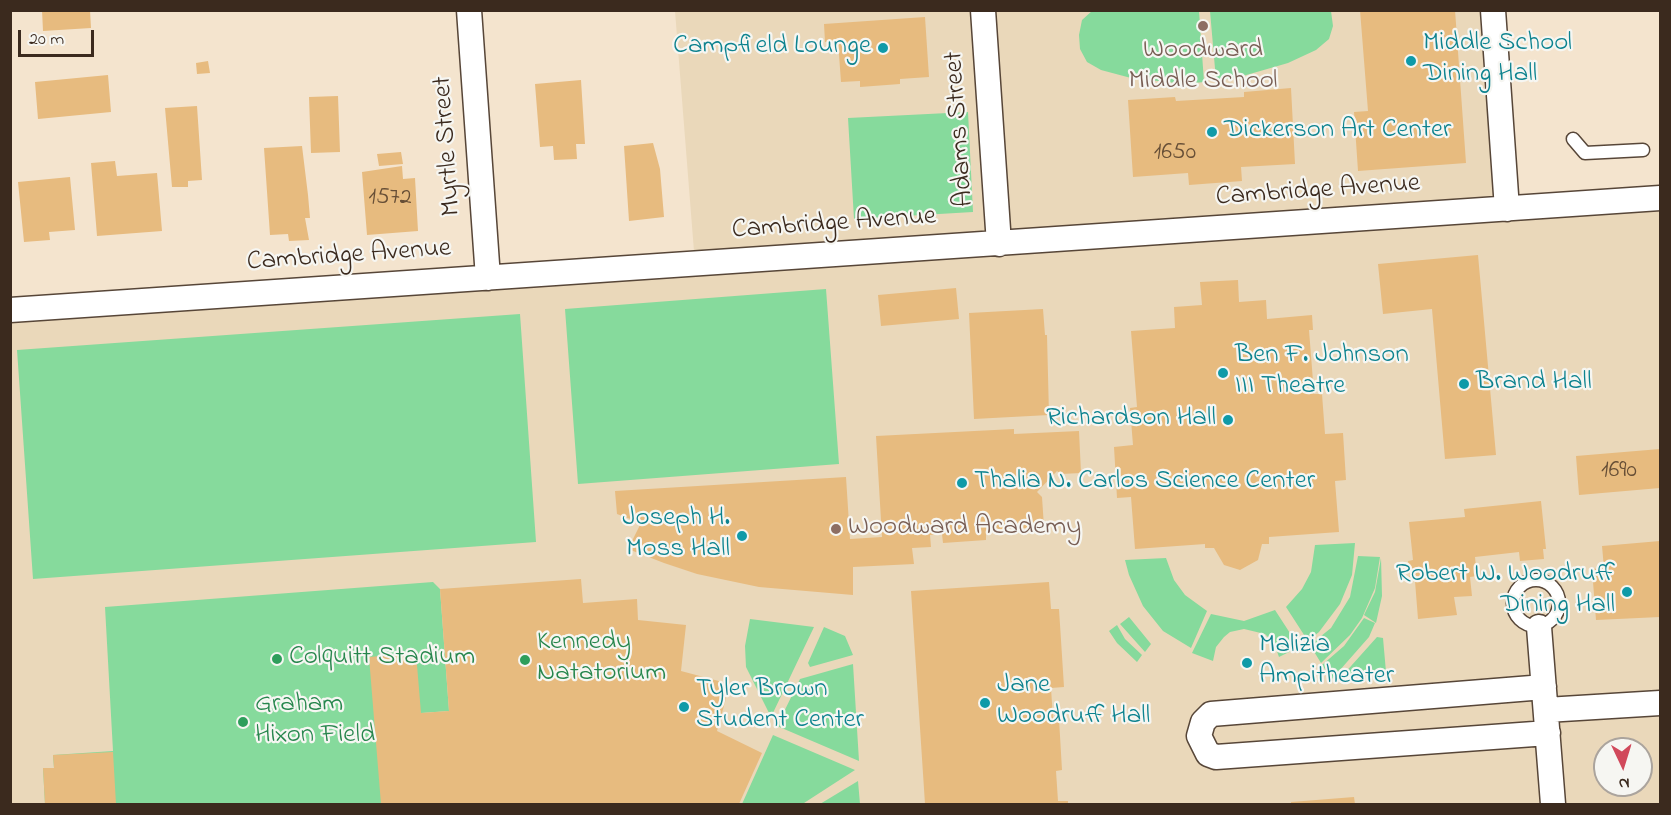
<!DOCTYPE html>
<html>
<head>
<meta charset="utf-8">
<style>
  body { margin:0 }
  #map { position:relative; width:1671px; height:815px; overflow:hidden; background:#f4e4ce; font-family:"Indie Flower",sans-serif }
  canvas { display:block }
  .frame { position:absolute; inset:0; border:12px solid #3b2a1e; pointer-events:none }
  .north { position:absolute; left:1593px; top:737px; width:60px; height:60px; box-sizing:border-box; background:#f6f6f2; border:2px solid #aba49d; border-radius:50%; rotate:176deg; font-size:16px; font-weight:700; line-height:24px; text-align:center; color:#3b2a1e }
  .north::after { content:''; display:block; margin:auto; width:21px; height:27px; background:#d1495b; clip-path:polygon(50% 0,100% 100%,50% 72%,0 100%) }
  .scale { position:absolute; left:18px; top:30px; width:76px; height:27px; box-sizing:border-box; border:3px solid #3b2a1e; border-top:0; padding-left:8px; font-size:18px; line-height:21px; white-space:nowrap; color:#3b2a1e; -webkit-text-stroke:4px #f6f6f2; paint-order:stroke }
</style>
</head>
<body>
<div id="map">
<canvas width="1671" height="815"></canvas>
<div class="frame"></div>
<div class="north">N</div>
<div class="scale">20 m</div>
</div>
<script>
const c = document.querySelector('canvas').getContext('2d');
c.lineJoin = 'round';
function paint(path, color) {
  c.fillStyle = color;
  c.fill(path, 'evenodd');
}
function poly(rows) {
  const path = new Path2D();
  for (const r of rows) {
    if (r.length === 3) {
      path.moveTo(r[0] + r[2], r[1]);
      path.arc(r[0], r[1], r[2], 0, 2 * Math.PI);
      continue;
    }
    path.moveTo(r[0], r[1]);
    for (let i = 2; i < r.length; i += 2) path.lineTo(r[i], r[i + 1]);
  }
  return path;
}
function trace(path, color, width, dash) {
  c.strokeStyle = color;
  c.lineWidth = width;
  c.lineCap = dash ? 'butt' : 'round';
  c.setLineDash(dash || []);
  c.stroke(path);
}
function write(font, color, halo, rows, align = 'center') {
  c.font = font + ' "Indie Flower",sans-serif';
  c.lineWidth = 4.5;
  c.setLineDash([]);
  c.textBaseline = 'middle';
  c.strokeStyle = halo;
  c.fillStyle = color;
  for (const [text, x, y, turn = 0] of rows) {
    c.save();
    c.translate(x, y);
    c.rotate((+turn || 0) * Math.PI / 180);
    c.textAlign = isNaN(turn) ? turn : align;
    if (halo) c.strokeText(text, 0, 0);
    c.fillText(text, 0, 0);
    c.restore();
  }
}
const built = poly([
  [675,11,1493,11,1507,209,1660,198,1660,804,11,804,11,310,695,264],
  [1605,749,1641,749,1641,785,1605,785]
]);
const green = poly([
  [1092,11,1199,11,1204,82,1185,84,1131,78,1101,70,1087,62,1080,49,1079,35,1082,20],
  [1210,11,1331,11,1333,26,1329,39,1316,50,1288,63,1236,78,1216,80],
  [968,112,973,212,854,219,848,118],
  [826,289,839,464,578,484,565,309],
  [520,314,536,542,33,579,17,350],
  [1355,543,1352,575,1340,604,1319,632,1308,641,1286,607,1302,589,1311,572,1315,545],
  [1358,556,1380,557,1375,588,1362,618,1350,635,1321,663,1310,645,1331,628,1350,597],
  [1166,558,1174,580,1185,595,1207,611,1191,648,1163,631,1143,606,1129,575,1125,560],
  [1381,558,1382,596,1376,623,1364,615,1375,592],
  [433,582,440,589,449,711,421,713,428,804,45,804,43,768,54,768,53,755,113,751,105,607],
  [1275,610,1299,647,1279,657,1274,643,1265,634,1244,629,1230,632,1224,637,1216,647,1213,661,1192,653,1211,614,1244,621],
  [1129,617,1151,644,1145,652,1120,624],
  [1364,618,1375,623,1369,637,1332,679,1322,665,1344,646],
  [750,619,814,627,771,717,746,667,745,646],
  [1117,625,1125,639,1142,655,1137,662,1117,643,1109,631],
  [824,627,845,636,853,655,810,667,808,663],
  [1377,637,1383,638,1386,672,1343,675],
  [853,664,859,761,777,726,800,679],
  [773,735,855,770,804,803,742,804],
  [858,781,860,804,820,804]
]);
const building = poly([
  [42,10,90,10,91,28,43,31],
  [1360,10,1455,10,1466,163,1358,171,1354,112,1368,111],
  [925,17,929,77,900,79,900,84,860,87,860,81,841,82,838,41,825,42,824,24],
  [208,61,210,73,197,74,196,63],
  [108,75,111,112,38,119,35,82],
  [581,80,585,144,576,144,577,159,554,160,553,146,540,147,535,84],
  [1291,88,1295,164,1241,167,1242,181,1189,185,1188,173,1133,177,1128,100,1175,97,1176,101,1244,97,1244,92],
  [338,96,340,152,311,153,309,97],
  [197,106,202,180,188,181,188,187,172,187,165,108],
  [653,143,660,169,664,217,629,221,624,146],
  [302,146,308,195,310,218,305,218,309,240,289,241,288,234,270,235,264,148],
  [401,152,403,164,379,166,377,154],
  [115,161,117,176,157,173,162,231,97,236,91,163],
  [402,166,403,179,415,178,418,231,367,235,362,172],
  [70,177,75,230,49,232,50,240,24,242,18,182],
  [1478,255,1496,455,1445,459,1432,309,1383,314,1378,264],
  [1238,280,1239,302,1266,300,1267,319,1312,315,1313,330,1309,330,1314,394,1322,394,1325,434,1343,433,1346,480,1335,481,1339,532,1269,537,1269,544,1262,544,1258,560,1240,570,1224,565,1214,548,1205,548,1205,544,1135,549,1131,497,1117,498,1114,447,1133,445,1130,408,1137,407,1131,331,1175,328,1174,307,1202,305,1200,282],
  [956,288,959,319,881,326,878,295],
  [1043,309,1045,335,1047,335,1049,415,974,419,969,313],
  [1014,429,1014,434,1079,431,1081,473,1061,474,1057,471,1037,492,1042,497,1044,527,986,530,986,540,943,543,942,534,930,535,931,547,912,548,914,564,853,567,853,595,759,587,697,574,664,563,628,549,641,523,617,514,615,491,846,477,850,539,882,537,876,436],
  [1660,449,1660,488,1579,495,1576,456],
  [1541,501,1546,549,1543,549,1544,559,1520,561,1519,552,1475,557,1477,576,1470,577,1472,596,1454,597,1457,615,1418,619,1415,581,1410,582,1408,561,1413,560,1409,522,1465,517,1464,509],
  [1660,541,1660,617,1596,620,1592,569,1604,568,1602,546],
  [581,579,583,603,637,599,638,620,686,625,681,671,730,684,717,731,762,753,739,804,381,804,369,657,416,653,421,713,449,711,440,589],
  [1049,582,1051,609,1059,609,1064,687,1051,688,1053,719,1059,719,1062,770,1056,771,1058,801,1068,801,1068,804,925,804,911,591],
  [113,752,116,804,45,804,43,768,54,768,53,755],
  [1354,797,1355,804,1291,804,1291,802]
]);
const lane = poly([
  [1573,139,1585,153,1643,150],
  [1536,603,23]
]);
const street = poly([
  [469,10,488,278],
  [983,10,999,244],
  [1493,10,1507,209],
  [10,310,1660,198],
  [1539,627,1553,804],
  [1544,687,1211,714,1203,722,1199,736,1208,754,1216,757,1548,733],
  [1546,710,1660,703]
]);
const markers = [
  [1203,26,6,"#8d6e63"],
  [883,48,6,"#0f9aa8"],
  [1411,61,6,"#0f9aa8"],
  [1212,132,6,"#0f9aa8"],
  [1223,373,6,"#0f9aa8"],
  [1464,384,6,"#0f9aa8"],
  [1228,420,6,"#0f9aa8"],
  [962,483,6,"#0f9aa8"],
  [836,529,6,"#8d6e63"],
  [742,536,6,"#0f9aa8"],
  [1627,592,6,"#0f9aa8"],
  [277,659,6,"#2e9e5b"],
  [525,660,6,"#2e9e5b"],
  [1247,663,6,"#0f9aa8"],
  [985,703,6,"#0f9aa8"],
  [684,707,6,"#0f9aa8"],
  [243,722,6,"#2e9e5b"]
];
const numberNames = [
  ["1650",1175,154],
  ["1572",390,199],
  ["1690",1619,472]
];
const cultureNames = [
  ["Middle School",1423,45],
  ["Dining Hall",1423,76],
  ["Campfield Lounge",871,48,"right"],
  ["Dickerson Art Center",1224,132],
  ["Ben F. Johnson",1235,357],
  ["III Theatre",1235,388],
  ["Brand Hall",1476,384],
  ["Richardson Hall",1216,420,"right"],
  ["Thalia N. Carlos Science Center",974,483],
  ["Joseph H.",730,520,"right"],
  ["Moss Hall",730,551,"right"],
  ["Robert W. Woodruff",1615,576,"right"],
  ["Dining Hall",1615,607,"right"],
  ["Malizia",1259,647],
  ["Ampitheater",1259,678],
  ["Jane",997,687],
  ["Woodruff Hall",997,718],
  ["Tyler Brown",696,691],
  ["Student Center",696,722]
];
const educationNames = [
  ["Woodward",1203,52],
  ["Middle School",1203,83],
  ["Woodward Academy",848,529,"left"]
];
const streetNames = [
  ["Adams Street",961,129,-94],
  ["Myrtle Street",449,146,-94],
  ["Cambridge Avenue",1318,192,-4],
  ["Cambridge Avenue",834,225,-4],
  ["Cambridge Avenue",349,257,-4]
];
const leisureNames = [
  ["Kennedy",537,644],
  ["Natatorium",537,675],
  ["Colquitt Stadium",289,659],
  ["Graham",255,706],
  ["Hixon Field",255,737]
];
paint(built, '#ead8ba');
paint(green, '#86da9c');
paint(building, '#e7bb7f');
trace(lane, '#574638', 15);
trace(street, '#574638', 27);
trace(lane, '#fff', 12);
trace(street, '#fff', 24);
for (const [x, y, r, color] of markers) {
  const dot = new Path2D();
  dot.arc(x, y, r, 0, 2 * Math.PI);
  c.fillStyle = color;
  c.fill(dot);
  trace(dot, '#f6f6f2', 2);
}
write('24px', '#664e36', null, numberNames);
write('27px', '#0d838f', '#f6f6f2', cultureNames, 'left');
write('27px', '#785e54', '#f6f6f2', educationNames);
write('27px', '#3b2a1e', '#f6f6f2', streetNames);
write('27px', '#27864d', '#f6f6f2', leisureNames, 'left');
</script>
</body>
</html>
